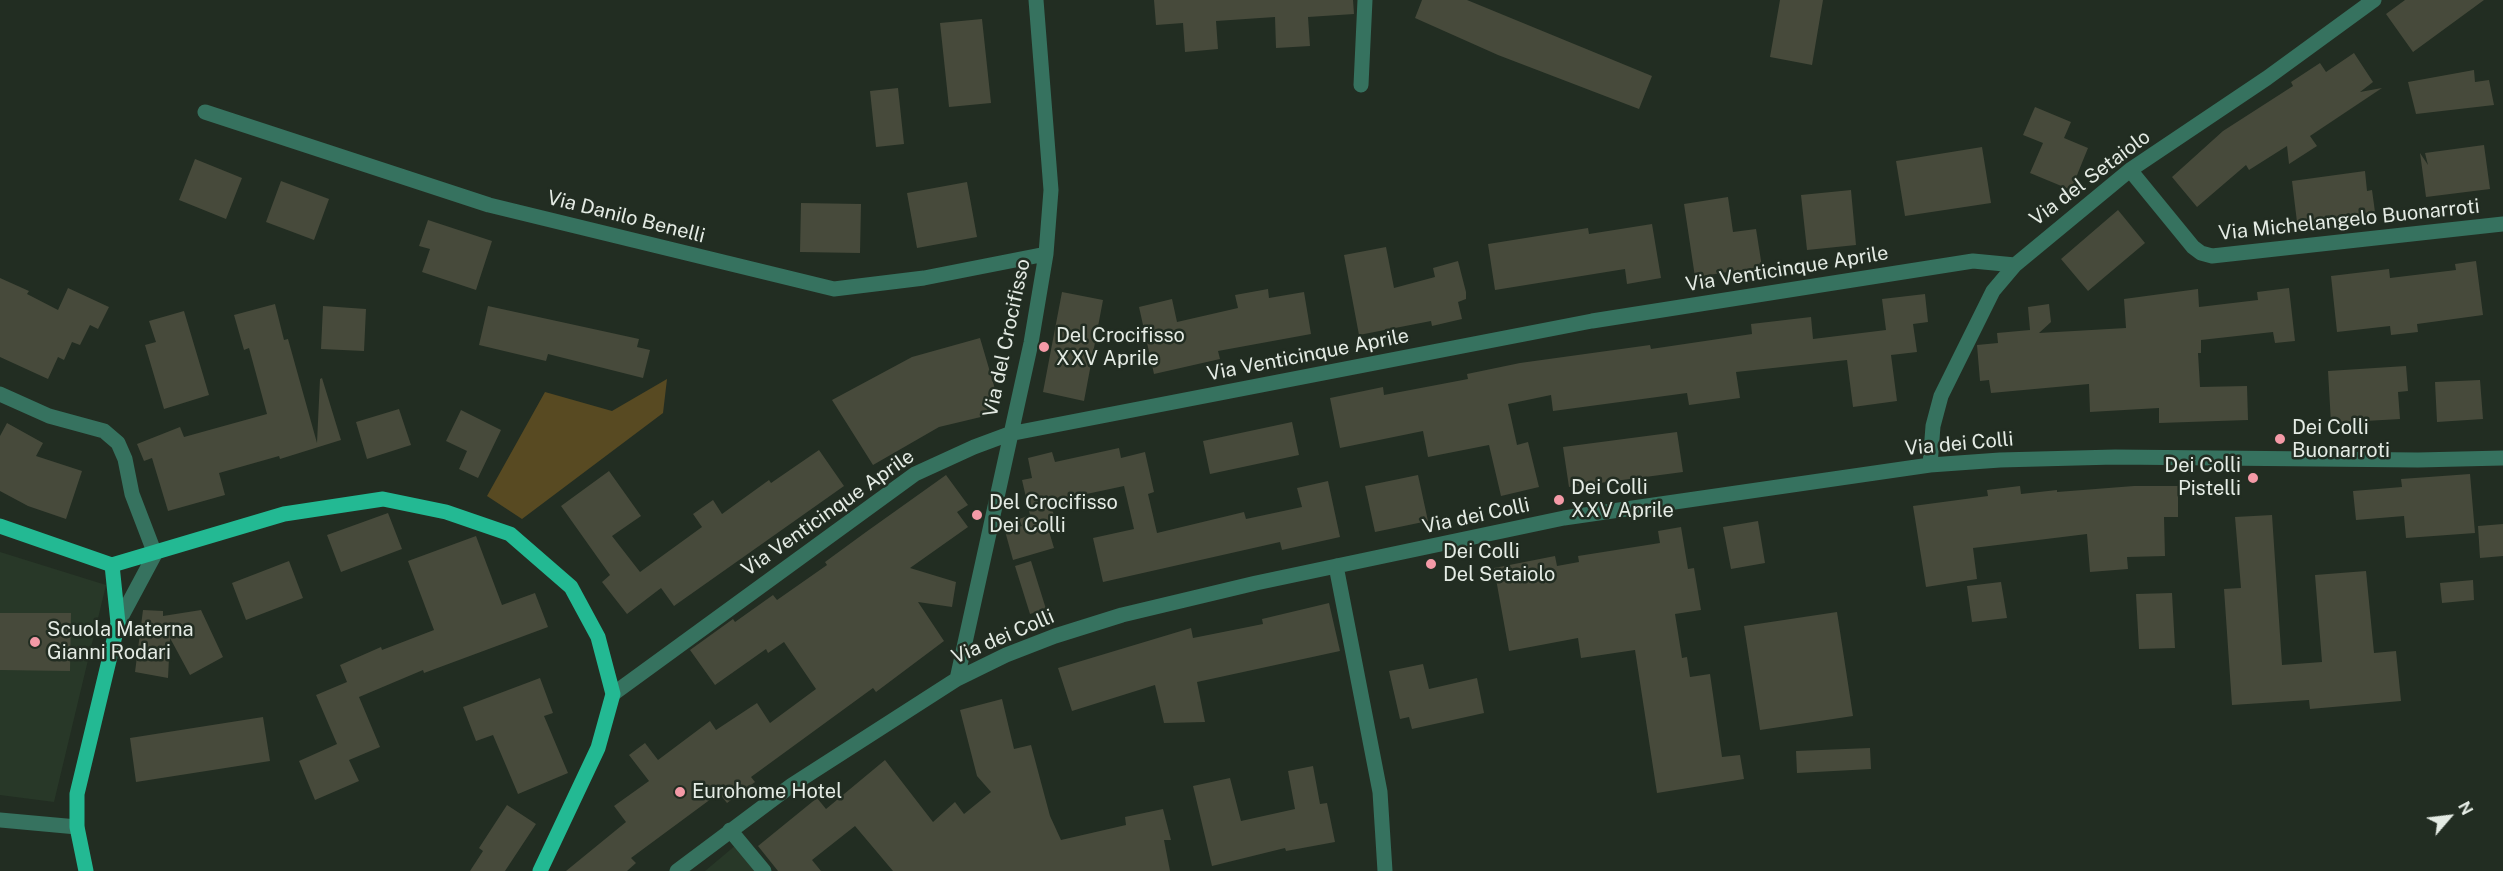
<!DOCTYPE html>
<html>
<head>
<meta charset="utf-8">
<style>
  body { margin:0 }
  #map { position:relative; width:2503px; height:871px; overflow:hidden; background:#222d22; font-family:"Public Sans",sans-serif }
  canvas { display:block }
  .north { position:absolute; left:2419px; top:787px; width:60px; height:60px; -webkit-text-stroke:4px #222d22; paint-order:stroke; rotate:62deg; font-size:16px; font-weight:700; line-height:24px; text-align:center; color:#e4ebe4 }
  .north::after { content:''; display:block; margin:auto; width:21px; height:27px; background:#e4ebe4; clip-path:polygon(50% 0,100% 100%,50% 72%,0 100%) }
</style>
</head>
<body>
<div id="map">
<canvas width="2503" height="871"></canvas>
<div class="north">N</div>
</div>
<script>
const c = document.querySelector('canvas').getContext('2d');
c.lineJoin = 'round';
function paint(path, color) {
  c.fillStyle = color;
  c.fill(path, 'evenodd');
}
function poly(rows) {
  const path = new Path2D();
  for (const r of rows) {
    path.moveTo(r[0], r[1]);
    for (let i = 2; i < r.length; i += 2) path.lineTo(r[i], r[i + 1]);
  }
  return path;
}
function trace(path, color, width, dash) {
  c.strokeStyle = color;
  c.lineWidth = width;
  c.lineCap = dash ? 'butt' : 'round';
  c.setLineDash(dash || []);
  c.stroke(path);
}
function write(font, color, halo, rows, align = 'center') {
  c.font = font + ' "Public Sans",sans-serif';
  c.lineWidth = 5;
  c.setLineDash([]);
  c.textBaseline = 'middle';
  c.strokeStyle = halo;
  c.fillStyle = color;
  for (const [text, x, y, turn = 0] of rows) {
    c.save();
    c.translate(x, y);
    c.rotate((+turn || 0) * Math.PI / 180);
    c.textAlign = isNaN(turn) ? turn : align;
    if (halo) c.strokeText(text, 0, 0);
    c.fillText(text, 0, 0);
    c.restore();
  }
}
const built = poly([
  [0,552,106,585,54,802,0,795],
  [736,845,759,871,705,871]
]);
const green = poly([
  [667,379,663,413,522,519,487,496,545,392,612,411]
]);
const building = poly([
  [1154,0,1353,0,1354,14,1308,17,1310,46,1276,48,1275,17,1216,21,1218,49,1185,52,1183,23,1156,25],
  [1422,0,1467,0,1652,76,1639,109,1498,55,1415,18],
  [1780,0,1823,0,1812,65,1770,57],
  [2405,0,2484,0,2413,52,2386,14],
  [982,19,991,103,949,107,940,23],
  [2354,53,2373,82,2360,92,2382,88,2310,136,2317,146,2289,164,2287,146,2249,170,2246,165,2197,207,2172,177,2223,131,2293,86,2291,82,2320,63,2326,72],
  [2474,70,2475,82,2489,80,2494,105,2416,114,2408,82],
  [898,88,904,144,876,147,870,91],
  [2035,107,2071,122,2064,138,2088,148,2071,190,2030,173,2043,143,2023,135],
  [2484,145,2490,189,2426,197,2420,153,2428,165,2425,153],
  [1982,147,1991,203,1905,216,1896,161],
  [195,159,242,178,226,219,179,200],
  [2365,171,2367,191,2372,190,2375,212,2297,222,2292,181],
  [281,181,329,199,314,240,266,222],
  [967,182,977,237,917,248,907,193],
  [1851,190,1856,245,1807,250,1801,195],
  [1728,197,1733,232,1756,229,1762,267,1695,277,1684,204],
  [801,203,861,204,860,253,800,252],
  [2118,210,2145,243,2088,291,2061,259],
  [428,220,492,241,476,290,422,272,430,249,419,246],
  [1652,224,1661,278,1627,284,1625,269,1495,290,1488,244,1588,228,1589,234],
  [1386,247,1394,288,1435,277,1433,268,1458,261,1466,292,1466,299,1458,302,1462,319,1432,326,1431,321,1359,335,1344,255],
  [2476,261,2483,315,2417,324,2418,332,2391,335,2390,326,2337,332,2331,276,2389,269,2390,278,2456,270,2455,264],
  [0,278,29,291,27,294,58,310,68,288,109,307,98,329,90,325,80,345,72,342,64,360,58,357,48,379,0,357],
  [2289,288,2295,341,2275,343,2273,332,2201,340,2201,353,2198,353,2200,387,2247,386,2248,420,2159,423,2159,408,2090,412,2089,384,1991,393,1989,380,1980,381,1977,345,1998,343,1997,333,2030,330,2028,307,2049,304,2051,322,2039,333,2126,328,2124,299,2198,289,2199,307,2258,300,2257,292],
  [1268,289,1269,298,1304,292,1311,334,1218,351,1220,359,1154,374,1139,307,1172,299,1177,322,1238,308,1235,295],
  [1062,292,1103,300,1084,401,1043,392],
  [1925,294,1928,322,1913,324,1917,352,1891,355,1897,401,1853,407,1847,360,1736,372,1740,398,1689,405,1687,393,1553,411,1551,395,1508,404,1517,445,1528,442,1539,487,1501,496,1489,445,1428,457,1423,431,1340,448,1330,398,1383,387,1384,395,1468,379,1467,374,1520,363,1650,345,1651,349,1752,334,1751,324,1811,317,1813,339,1886,330,1882,299],
  [275,304,284,340,288,339,317,443,320,379,322,378,341,440,280,459,279,456,219,473,225,495,168,511,152,458,144,461,137,444,180,427,184,437,267,414,249,348,244,350,234,315],
  [323,306,366,309,364,351,321,349],
  [488,306,639,339,637,347,650,350,643,378,548,354,546,361,479,345],
  [184,311,209,395,164,409,145,345,156,342,149,321],
  [980,338,995,389,985,416,939,427,873,465,832,400,912,357],
  [2406,366,2408,391,2398,392,2400,419,2331,423,2328,371],
  [2480,380,2483,419,2437,422,2435,382],
  [399,409,411,445,367,459,356,422],
  [461,410,501,430,478,478,459,469,467,451,446,441],
  [1292,422,1299,455,1210,474,1203,441],
  [7,423,43,443,36,456,82,471,66,519,28,506,0,491,0,436],
  [1677,432,1683,472,1569,487,1563,447],
  [1119,448,1121,458,1145,452,1154,492,1148,494,1157,533,1244,512,1246,519,1302,507,1297,488,1328,481,1340,537,1282,550,1280,542,1103,582,1093,538,1134,529,1124,486,1063,499,1065,507,1052,509,1057,525,1048,528,1054,548,1013,560,1005,531,1022,526,1019,519,1030,515,1022,480,1032,478,1028,458,1052,452,1055,462],
  [819,450,844,486,674,606,661,588,627,614,602,582,610,575,561,506,609,471,641,516,612,536,640,572,702,527,693,514,713,500,722,514,769,480,771,483],
  [2470,474,2475,533,2406,538,2404,516,2356,520,2353,491,2402,487,2401,479],
  [946,475,968,505,957,512,968,527,910,568,956,582,952,607,918,602,944,641,876,692,873,688,751,777,755,782,727,803,719,793,631,858,636,863,627,871,566,871,626,822,614,806,649,781,629,755,645,743,658,760,710,721,716,730,757,703,770,723,816,689,784,642,768,653,766,649,715,685,690,650,733,619,735,622,773,595,777,600,827,565,825,562,866,532],
  [1418,475,1428,521,1375,532,1365,486],
  [2020,486,2021,494,2057,490,2057,492,2134,486,2178,486,2178,517,2164,517,2165,556,2127,557,2128,569,2090,572,2087,534,1973,548,1977,579,1926,587,1913,506,1988,496,1987,490],
  [388,513,402,549,341,572,327,535],
  [2272,515,2282,665,2322,662,2315,575,2366,571,2374,653,2396,651,2401,701,2310,709,2309,700,2232,705,2224,589,2241,588,2235,517],
  [1758,521,1765,563,1731,569,1723,527],
  [2503,524,2503,556,2480,558,2478,526],
  [1681,527,1688,569,1694,568,1701,610,1675,614,1682,658,1687,657,1690,677,1710,674,1722,757,1740,755,1744,779,1657,793,1635,650,1581,658,1578,638,1509,651,1494,568,1555,556,1557,566,1579,562,1578,556,1660,543,1658,531],
  [476,536,502,605,535,593,548,627,424,673,423,670,359,697,380,747,349,760,359,781,315,800,299,761,337,744,316,695,347,682,340,665,381,647,382,650,434,630,408,561],
  [289,561,303,598,246,620,232,583],
  [1031,561,1046,609,1030,614,1015,566],
  [2473,580,2474,600,2442,603,2440,583],
  [2001,582,2007,618,1972,622,1967,586],
  [2172,593,2175,648,2139,649,2136,594],
  [1329,603,1340,651,1197,682,1205,722,1164,723,1155,685,1072,711,1058,668,1191,628,1193,638,1263,624,1262,619],
  [143,610,163,611,163,616,201,610,223,657,190,675,170,638,168,678,135,672],
  [1837,612,1853,716,1760,730,1744,626],
  [0,613,71,613,70,671,0,670],
  [1423,664,1429,689,1477,678,1484,713,1412,729,1409,717,1400,719,1389,671],
  [540,678,553,713,544,716,568,773,518,794,493,735,476,741,463,707],
  [1002,699,1014,749,1031,745,1050,816,1061,840,1126,825,1125,817,1163,809,1171,840,1164,840,1170,871,893,871,855,826,812,860,821,871,778,871,758,846,817,798,826,809,885,760,933,822,955,802,964,814,991,792,977,776,960,710],
  [263,717,270,761,136,782,130,738],
  [1870,748,1871,769,1797,773,1796,751],
  [1313,766,1320,804,1327,803,1335,842,1286,851,1285,848,1212,866,1193,786,1230,778,1241,821,1295,809,1288,771],
  [507,805,536,824,505,871,470,871,483,851,479,848]
]);
const minor = poly([
  [1361,85,1365,0],
  [205,112,489,205,834,289,924,278,1046,254],
  [2130,170,2193,247,2201,253,2212,256,2503,224],
  [0,394,49,416,104,431,118,443,125,459,132,494,155,554,118,623],
  [1930,465,1933,426,1941,396,1993,291,2015,265,2130,170,2267,78,2374,0],
  [1336,566,1380,792,1385,871],
  [957,679,1031,343,1046,254,1051,190,1036,0],
  [613,694,915,474,974,447,1009,434,1592,321,1973,261,2015,265],
  [0,820,77,827],
  [730,830,764,871],
  [677,871,792,785,957,679,1006,655,1055,636,1122,615,1256,583,1564,518,1930,465,2000,460,2115,457,2418,460,2503,458]
]);
const major = poly([
  [0,526,112,565,284,514,383,499,446,512,510,534,571,587,598,637,613,694,598,748,540,871],
  [86,871,77,827,77,794,118,623,112,565]
]);
const markers = [
  [1044,347,6,"#f49aa7"],
  [2280,439,6,"#f49aa7"],
  [2253,478,6,"#f49aa7"],
  [1559,500,6,"#f49aa7"],
  [977,515,6,"#f49aa7"],
  [1431,564,6,"#f49aa7"],
  [35,642,6,"#f49aa7"],
  [680,792,6,"#f49aa7"]
];
const streetNames = [
  ["Via del Setaiolo",2090,178,-37],
  ["Via Danilo Benelli",626,217,14],
  ["Via Michelangelo Buonarroti",2349,220,-6],
  ["Via Venticinque Aprile",1787,269,-9],
  ["Via del Crocifisso",1007,338,-78],
  ["Via Venticinque Aprile",1308,355,-11],
  ["Via dei Colli",1959,444,-5],
  ["Via Venticinque Aprile",828,513,-35],
  ["Via dei Colli",1476,516,-12],
  ["Via dei Colli",1003,637,-23]
];
const poiNames = [
  ["Del Crocifisso",1056,336],
  ["XXV Aprile",1056,359],
  ["Dei Colli",2292,428],
  ["Buonarroti",2292,451],
  ["Dei Colli",2241,466,"right"],
  ["Pistelli",2241,489,"right"],
  ["Dei Colli",1571,488],
  ["XXV Aprile",1571,511],
  ["Del Crocifisso",989,503],
  ["Dei Colli",989,526],
  ["Dei Colli",1443,552],
  ["Del Setaiolo",1443,575],
  ["Scuola Materna",47,630],
  ["Gianni Rodari",47,653],
  ["Eurohome Hotel",692,792]
];
paint(built, '#283828');
paint(green, '#584a22');
paint(building, '#474a3b');
trace(minor, '#36725f', 15);
trace(major, '#23b993', 15);
for (const [x, y, r, color] of markers) {
  const dot = new Path2D();
  dot.arc(x, y, r, 0, 2 * Math.PI);
  c.fillStyle = color;
  c.fill(dot);
  trace(dot, '#222d22', 2);
}
write('20px', '#e4ebe4', '#222d22', streetNames);
write('20px', '#e4ebe4', '#222d22', poiNames, 'left');
</script>
</body>
</html>
